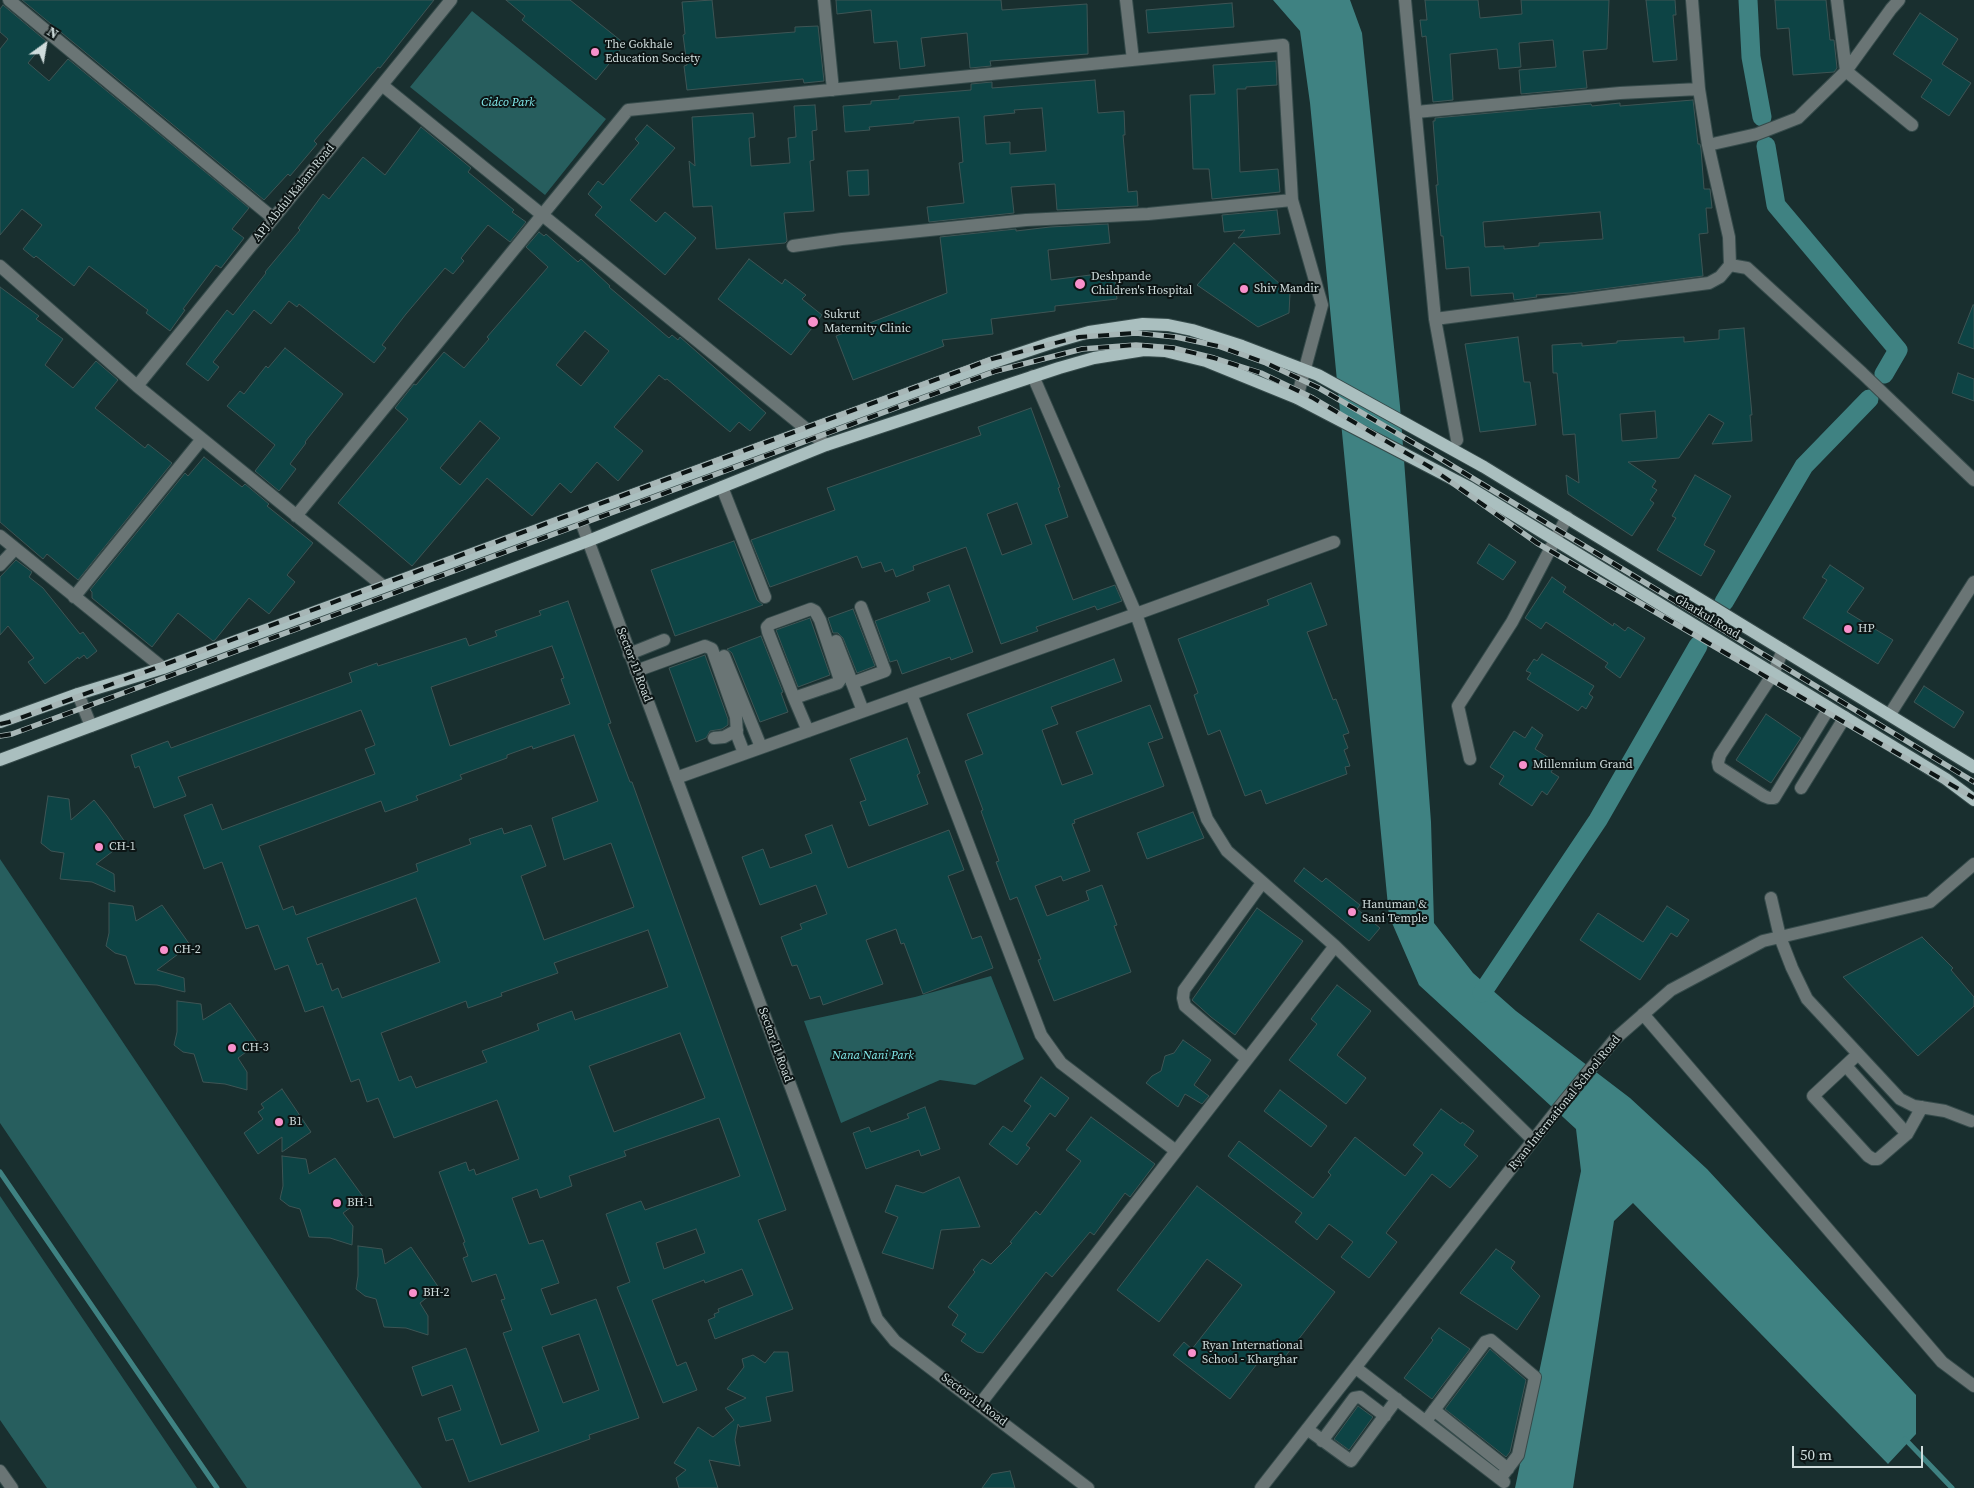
<!DOCTYPE html>
<html>
<head>
<meta charset="utf-8">
<style>
  body { margin:0 }
  #map { position:relative; width:1974px; height:1488px; overflow:hidden; background:#192f2f; font-family:"Source Serif 4",serif }
  canvas { display:block }
  .north { position:absolute; left:20px; top:20px; width:50px; height:50px; -webkit-text-stroke:4px #0c1515; paint-order:stroke; rotate:32deg; font-size:14px; font-weight:700; line-height:20px; text-align:center; color:#cfdcdc }
  .north::after { content:''; display:block; margin:auto; width:18px; height:22px; background:#cfdcdc; clip-path:polygon(50% 0,100% 100%,50% 72%,0 100%) }
  .scale { position:absolute; left:1792px; top:1446px; width:131px; height:22px; box-sizing:border-box; border:2px solid #cfdcdc; border-top:0; padding-left:6px; font-size:15px; line-height:18px; white-space:nowrap; color:#cfdcdc; -webkit-text-stroke:4px #0c1515; paint-order:stroke }
</style>
</head>
<body>
<div id="map">
<canvas width="1974" height="1488"></canvas>
<div class="north">N</div>
<div class="scale">50 m</div>
</div>
<script>
const c = document.querySelector('canvas').getContext('2d');
c.lineJoin = 'round';
function paint(path, color) {
  c.fillStyle = color;
  c.fill(path, 'evenodd');
}
function poly(rows) {
  const path = new Path2D();
  for (const r of rows) {
    path.moveTo(r[0], r[1]);
    for (let i = 2; i < r.length; i += 2) path.lineTo(r[i], r[i + 1]);
  }
  return path;
}
function trace(path, color, width, dash) {
  c.strokeStyle = color;
  c.lineWidth = width;
  c.lineCap = dash ? 'butt' : 'round';
  c.setLineDash(dash || []);
  c.stroke(path);
}
function write(font, color, halo, rows, align = 'center') {
  c.font = font + ' "Source Serif 4",serif';
  c.lineWidth = 4;
  c.setLineDash([]);
  c.textBaseline = 'middle';
  c.strokeStyle = halo;
  c.fillStyle = color;
  for (const [text, x, y, turn = 0] of rows) {
    c.save();
    c.translate(x, y);
    c.rotate((+turn || 0) * Math.PI / 180);
    c.textAlign = isNaN(turn) ? turn : align;
    if (halo) c.strokeText(text, 0, 0);
    c.fillText(text, 0, 0);
    c.restore();
  }
}
const green = poly([
  [472,11,606,119,545,195,410,87],
  [0,859,422,1488,247,1488,0,1123],
  [991,976,1024,1059,975,1085,940,1080,841,1123,804,1021,915,997],
  [0,1196,197,1488,47,1488,0,1420]
]);
const water = poly([
  [1273,0,1350,0,1362,33,1400,406,1431,822,1434,923,1473,973,1516,1011,1630,1098,1707,1169,1916,1395,1916,1434,1888,1464,1633,1203,1614,1221,1573,1488,1515,1488,1581,1171,1576,1129,1419,985,1389,916,1310,103,1300,31]
]);
const stream = poly([
  [1762,117,1766,146],
  [0,1172,217,1488],
  [1905,1439,1952,1488]
]);
const canal = poly([
  [1748,0,1751,57,1762,117],
  [1766,146,1776,205,1898,350,1884,374],
  [1724,602,1804,466,1869,399],
  [1482,993,1598,820,1698,646]
]);
const building = poly([
  [22,0,434,0,380,68,378,67,314,141,317,144,290,176,288,174,264,200,22,0],
  [506,0,570,0,625,44,596,80,522,20,525,16,506,0],
  [712,0,716,38,795,32,795,27,818,26,824,81,804,83,803,79,687,90,684,66,687,65,683,35,685,34,682,2,712,0],
  [836,0,1001,0,1002,10,1087,4,1088,54,990,61,991,66,970,68,967,33,921,38,925,66,900,69,897,41,874,43,871,10,837,14,836,0],
  [1425,0,1478,0,1480,18,1522,14,1521,0,1609,0,1607,49,1583,51,1587,88,1521,94,1519,70,1556,67,1553,40,1519,43,1521,67,1499,69,1497,49,1450,54,1453,100,1433,102,1426,36,1422,37,1420,20,1427,20,1425,0],
  [1646,0,1675,0,1676,15,1673,15,1677,60,1653,62,1646,0],
  [1775,0,1826,0,1830,40,1834,40,1837,68,1834,72,1793,75,1789,28,1777,29,1775,0],
  [1232,3,1234,27,1148,33,1146,10,1232,3],
  [3,5,46,41,28,63,49,81,68,59,249,208,232,229,244,238,221,268,216,265,183,309,185,310,170,331,146,313,148,310,89,266,74,286,36,256,34,258,23,249,42,225,22,209,0,235,0,49,8,39,0,32,0,9,3,5],
  [1920,13,1958,39,1942,64,1971,83,1949,116,1921,97,1932,80,1893,54,1920,13],
  [1276,61,1277,85,1246,87,1246,89,1237,89,1240,172,1278,169,1280,192,1212,199,1209,169,1193,169,1190,95,1215,94,1213,65,1276,61],
  [1095,80,1098,113,1124,111,1125,135,1123,135,1128,192,1137,191,1138,206,1057,210,1055,184,1011,187,1014,213,929,222,927,207,964,203,959,163,963,162,959,117,914,121,914,123,869,127,870,130,845,132,843,106,871,104,871,101,899,99,899,96,971,90,971,84,992,82,992,88,1095,80],
  [1042,108,1046,151,1010,154,1010,142,986,144,984,116,1015,113,1014,110,1042,108],
  [1693,100,1698,144,1700,144,1701,149,1704,189,1710,189,1712,208,1706,208,1708,233,1699,234,1703,276,1571,293,1536,295,1537,297,1514,300,1513,293,1471,296,1469,267,1446,269,1443,236,1441,236,1436,185,1438,185,1433,121,1435,121,1435,118,1591,104,1592,106,1620,103,1620,106,1693,100],
  [1600,212,1603,239,1539,243,1539,246,1504,249,1504,246,1485,247,1483,222,1600,212],
  [815,105,817,130,812,131,814,160,810,161,814,211,784,213,787,241,785,243,716,249,712,206,693,207,689,161,695,166,692,117,753,113,755,137,749,138,751,166,790,163,788,138,796,137,794,106,815,105],
  [647,125,675,148,630,200,656,222,665,212,696,238,665,275,595,215,602,207,588,194,598,181,603,185,639,143,635,139,647,125],
  [421,127,471,168,468,172,514,210,512,212,526,222,510,242,488,225,461,258,464,261,453,274,445,268,406,314,382,345,386,348,374,363,299,304,297,307,289,301,271,324,254,310,213,362,219,367,208,381,186,364,227,310,233,315,266,273,265,272,300,230,298,228,323,194,329,199,363,157,385,175,421,127],
  [868,170,869,195,849,196,847,171,868,170],
  [1277,210,1280,234,1238,238,1245,230,1224,232,1222,215,1277,210],
  [1108,224,1110,243,1048,250,1051,280,1114,272,1117,299,1055,306,1055,311,991,319,993,334,942,340,944,346,853,380,836,336,947,293,940,237,1016,229,1016,231,1050,227,1108,224],
  [539,232,544,236,546,234,578,262,581,259,610,286,609,287,669,338,672,335,678,340,680,337,766,413,750,431,739,422,730,432,667,379,665,380,659,375,614,427,643,451,618,481,597,462,571,493,560,483,532,516,487,478,412,566,338,503,408,419,395,408,414,384,416,385,444,352,464,368,489,339,487,337,548,267,526,247,539,232],
  [585,331,609,351,581,386,556,365,585,331],
  [480,421,500,438,460,485,440,468,480,421],
  [1234,243,1290,293,1289,313,1258,327,1197,285,1234,243],
  [749,259,782,284,785,279,806,295,802,299,822,315,791,355,718,299,749,259],
  [0,287,39,316,36,319,63,339,45,365,73,388,96,361,118,380,95,408,145,448,148,444,172,463,78,580,47,554,43,559,0,522,0,287],
  [1973,305,1974,305,1974,349,1958,343,1973,305],
  [1744,328,1752,415,1750,415,1752,441,1712,444,1724,423,1709,414,1679,458,1628,462,1656,481,1652,487,1657,490,1650,500,1654,503,1632,536,1568,494,1566,475,1579,483,1575,434,1563,435,1557,373,1553,373,1552,345,1582,343,1582,346,1617,343,1617,341,1684,337,1684,342,1719,339,1719,330,1744,328],
  [1655,411,1657,438,1622,441,1620,414,1655,411],
  [1518,337,1524,382,1530,382,1536,425,1480,432,1465,344,1518,337],
  [285,348,343,394,305,442,306,443,290,464,296,469,279,491,255,471,275,445,227,406,240,391,244,394,266,366,268,368,285,348],
  [1958,373,1974,379,1974,401,1952,393,1958,373],
  [1031,408,1060,487,1058,488,1068,517,1045,525,1073,600,1115,585,1122,601,1097,610,1095,606,1036,627,1038,631,1001,644,966,547,913,566,914,570,896,577,893,569,885,572,881,562,862,568,857,556,770,587,751,540,835,510,827,488,981,435,978,427,1031,408],
  [1017,503,1032,544,1002,555,987,514,1017,503],
  [204,457,242,487,245,484,269,504,267,506,313,543,287,575,295,582,269,614,249,598,215,640,213,641,178,613,152,647,92,598,92,592,90,590,185,473,188,476,204,457],
  [1695,475,1731,496,1704,545,1715,551,1701,576,1657,550,1676,518,1672,516,1695,475],
  [734,541,757,600,763,605,675,636,651,570,734,541],
  [1489,544,1516,562,1503,580,1477,563,1489,544],
  [16,560,32,572,29,577,43,588,80,634,83,632,97,651,87,659,84,655,79,659,78,657,45,684,28,662,34,658,8,626,0,635,0,577,16,560],
  [1830,565,1864,588,1847,612,1893,640,1878,664,1803,618,1827,580,1822,577,1830,565],
  [1552,577,1566,587,1563,592,1613,626,1614,623,1625,631,1628,627,1645,638,1620,678,1605,667,1608,663,1546,622,1541,629,1525,618,1552,577],
  [1311,583,1327,625,1307,632,1333,700,1336,699,1349,733,1343,735,1348,748,1344,750,1350,766,1345,767,1347,774,1266,804,1261,790,1245,796,1220,730,1208,735,1194,695,1198,693,1178,639,1269,605,1267,600,1311,583],
  [949,585,973,652,951,660,950,657,902,674,897,660,890,662,875,621,930,601,927,593,949,585],
  [568,601,611,723,608,724,630,782,632,782,786,1210,758,1220,793,1309,715,1339,708,1320,715,1317,714,1314,719,1312,718,1309,753,1295,742,1269,705,1283,704,1280,652,1300,677,1366,686,1362,697,1390,663,1403,617,1287,630,1282,606,1214,641,1201,645,1210,740,1176,719,1118,624,1151,626,1156,569,1176,572,1186,540,1198,537,1189,512,1198,529,1244,543,1240,559,1283,541,1289,551,1315,596,1299,639,1418,589,1435,590,1439,469,1482,453,1439,446,1441,438,1418,461,1410,452,1385,422,1396,412,1367,466,1348,501,1445,539,1431,503,1333,512,1330,501,1300,505,1299,496,1274,472,1282,463,1258,468,1256,463,1243,465,1242,439,1172,466,1162,469,1171,474,1169,476,1175,519,1159,497,1100,394,1138,378,1098,367,1102,359,1079,351,1082,323,1006,305,1012,288,965,275,970,258,925,246,929,222,862,204,869,184,815,212,804,222,830,375,774,365,749,375,745,361,710,178,777,186,796,154,808,139,766,135,768,131,755,168,741,171,748,352,682,349,673,377,663,378,666,466,638,469,646,497,636,495,631,541,615,539,611,568,601],
  [552,646,564,678,561,679,570,704,450,746,431,687,552,646],
  [574,735,598,801,552,818,564,860,611,843,634,907,544,940,521,876,546,866,531,825,504,834,502,828,469,839,471,844,416,864,418,871,296,915,293,906,283,910,259,846,381,801,385,812,418,800,416,796,462,779,460,775,507,758,507,755,532,746,533,749,574,735],
  [416,898,440,962,342,998,338,988,332,991,322,963,317,965,307,938,416,898],
  [648,930,668,987,575,1020,572,1011,537,1024,539,1030,482,1051,487,1062,416,1088,411,1076,399,1081,381,1033,466,1001,468,1008,502,996,501,993,558,973,554,963,648,930],
  [680,1033,705,1098,614,1132,589,1066,680,1033],
  [696,1229,705,1253,664,1269,656,1243,696,1229],
  [579,1334,599,1390,563,1403,542,1347,579,1334],
  [853,609,875,666,857,673,843,638,838,633,833,633,828,618,853,609],
  [810,618,830,675,798,687,776,630,810,618],
  [761,636,783,692,781,693,788,712,760,722,732,653,727,649,761,636],
  [1542,654,1594,686,1589,694,1593,697,1586,709,1582,706,1578,711,1527,679,1531,673,1526,671,1534,659,1537,661,1542,654],
  [705,655,728,719,728,725,722,729,710,731,706,738,696,742,669,668,705,655],
  [1114,659,1122,681,1051,707,1058,724,1042,730,1062,785,1093,774,1076,732,1150,705,1163,738,1148,743,1164,786,1074,820,1075,823,1072,824,1090,871,1063,881,1061,876,1035,886,1047,916,1089,900,1086,891,1102,885,1117,925,1114,926,1131,972,1054,1001,1038,960,1041,959,1017,897,1010,900,996,862,999,861,981,811,983,810,965,761,983,754,967,714,1114,659],
  [1924,686,1964,712,1954,728,1914,702,1924,686],
  [1766,714,1801,738,1771,783,1736,760,1766,714],
  [1532,727,1543,735,1535,749,1557,763,1551,772,1559,777,1547,795,1542,791,1532,806,1499,784,1504,776,1490,767,1514,731,1525,738,1532,727],
  [907,738,920,773,917,775,928,804,869,826,860,802,866,800,850,759,907,738],
  [48,796,69,799,71,820,94,800,107,816,125,842,96,864,114,874,115,892,92,882,60,879,64,853,51,851,41,843,48,796],
  [1193,812,1204,838,1147,859,1137,833,1193,812],
  [832,825,848,868,949,830,964,870,948,876,972,939,981,936,993,968,923,994,904,943,901,944,896,929,866,940,883,984,823,1005,820,996,810,999,797,965,792,966,781,937,802,929,800,924,827,914,816,885,760,905,742,857,763,849,770,868,812,853,805,835,832,825],
  [1304,868,1322,882,1326,878,1360,905,1357,909,1380,928,1369,941,1294,881,1304,868],
  [109,903,133,906,136,921,162,905,190,945,157,970,184,978,185,992,157,985,135,984,126,956,115,953,106,946,109,933,109,903],
  [1667,906,1689,920,1677,937,1671,933,1640,980,1580,940,1598,913,1643,942,1667,906],
  [1257,908,1303,941,1235,1035,1211,1017,1192,1000,1257,908],
  [1922,937,1953,968,1951,970,1974,997,1974,1006,1918,1056,1843,977,1922,937],
  [1337,985,1371,1011,1337,1055,1366,1078,1346,1104,1289,1060,1317,1024,1311,1019,1337,985],
  [177,1001,201,1004,203,1020,230,1003,258,1043,238,1058,247,1072,247,1090,225,1084,203,1082,194,1054,183,1052,174,1045,177,1032,177,1001],
  [1183,1040,1211,1060,1194,1085,1209,1096,1202,1104,1185,1094,1178,1107,1146,1083,1152,1076,1161,1071,1165,1056,1174,1053,1183,1040],
  [1041,1077,1069,1098,1055,1117,1050,1113,1026,1145,1030,1148,1017,1165,989,1144,1003,1126,1012,1132,1031,1106,1024,1101,1041,1077],
  [282,1089,311,1132,282,1152,282,1137,258,1154,244,1133,263,1119,258,1112,264,1108,261,1104,282,1089],
  [1280,1090,1327,1126,1311,1147,1264,1111,1280,1090],
  [925,1107,940,1149,921,1156,919,1150,866,1169,853,1133,869,1127,871,1132,909,1118,907,1114,925,1107],
  [1441,1109,1461,1124,1462,1122,1474,1131,1464,1145,1478,1156,1450,1188,1432,1174,1386,1233,1397,1242,1369,1278,1341,1257,1353,1242,1329,1224,1317,1240,1295,1222,1302,1213,1228,1156,1239,1141,1313,1198,1331,1175,1328,1172,1355,1137,1405,1176,1423,1153,1413,1145,1441,1109],
  [1091,1117,1155,1164,1130,1197,1125,1193,1094,1235,1090,1232,1052,1277,1046,1272,983,1353,977,1352,961,1341,966,1334,952,1325,958,1315,948,1307,975,1272,973,1270,982,1259,991,1264,1012,1243,1010,1242,1036,1211,1040,1215,1081,1161,1066,1150,1091,1117],
  [282,1156,306,1159,309,1174,335,1158,364,1198,343,1213,353,1226,352,1245,330,1238,309,1237,300,1209,289,1206,280,1199,283,1186,282,1156],
  [959,1177,980,1227,941,1230,933,1269,882,1253,898,1217,885,1212,896,1185,923,1193,959,1177],
  [1197,1186,1335,1292,1277,1367,1263,1356,1230,1399,1173,1355,1184,1342,1192,1349,1242,1285,1207,1259,1159,1322,1117,1290,1197,1186],
  [358,1246,382,1249,385,1264,411,1247,439,1288,420,1303,428,1316,428,1335,406,1328,384,1327,376,1299,365,1296,356,1289,358,1276,358,1246],
  [1496,1249,1515,1262,1511,1268,1540,1296,1517,1330,1460,1293,1496,1249],
  [1439,1328,1470,1349,1432,1399,1404,1378,1433,1340,1431,1338,1439,1328],
  [1490,1349,1526,1380,1510,1452,1506,1457,1445,1409,1490,1349],
  [774,1352,788,1352,793,1391,766,1397,771,1421,740,1427,738,1424,735,1440,740,1466,709,1460,718,1488,679,1488,676,1478,686,1470,674,1463,698,1427,713,1437,734,1420,725,1408,746,1398,727,1389,744,1367,742,1359,753,1355,765,1363,774,1352],
  [1358,1406,1373,1417,1349,1450,1334,1439,1358,1406],
  [1010,1471,1015,1488,982,1488,992,1474,1010,1471]
]);
const minor = poly([
  [9,0,273,218],
  [824,0,833,90],
  [1126,0,1133,60],
  [1405,0,1435,319,1457,440],
  [1692,0,1699,89,1708,145,1729,237,1730,265,1747,268,1862,373,1974,480],
  [1837,0,1846,71,1912,125],
  [382,85,826,445],
  [1416,112,1620,93,1699,89],
  [1708,145,1757,134,1798,118,1846,71,1891,9,1899,0],
  [793,246,842,239,1026,220,1148,214,1292,200],
  [0,266,137,386,383,586],
  [1435,319,1709,283,1720,277,1730,265],
  [1033,376,1136,614,1207,819,1227,851,1335,946,1533,1140],
  [137,386,451,0],
  [722,487,765,597],
  [296,516,628,110,1283,45,1292,200,1322,305,1297,398],
  [579,516,877,1319,895,1341,1088,1488],
  [0,536,163,668],
  [0,565,15,549],
  [74,597,202,439],
  [836,641,863,711],
  [1783,650,1773,674,1720,755,1718,762,1719,767,1764,796,1769,798,1774,798,1829,708],
  [629,654,664,640],
  [724,656,761,747],
  [636,671,705,646,712,649,736,717,737,735,744,753],
  [852,683,885,671,861,607],
  [78,694,91,726],
  [911,694,1041,1035,1061,1063,1176,1151],
  [794,698,838,683,840,680,820,620,815,611,811,609,770,624,767,627,768,632,794,698,808,731],
  [1890,714,1974,582],
  [714,738,724,737,737,730],
  [1470,759,1458,706,1512,622,1567,517],
  [676,778,1136,614,1334,542],
  [1801,788,1845,717],
  [1771,898,1780,937,1792,968,1807,999,1900,1099,1914,1106,1945,1111,1971,1121],
  [1643,1014,1942,1362,1974,1386],
  [1858,1054,1813,1096,1868,1156,1873,1159,1878,1159,1907,1134,1922,1107],
  [1247,1059,1185,1006,1183,998,1184,990,1262,883],
  [1846,1066,1907,1134],
  [1356,1368,1504,1482],
  [980,1404,1335,946],
  [1434,1410,1508,1469],
  [1426,1421,1485,1342,1491,1340,1535,1377,1518,1455,1500,1479],
  [1307,1429,1351,1461,1397,1399],
  [1322,1441,1354,1398,1360,1397,1385,1416],
  [0,1471,12,1488],
  [1261,1488,1553,1115,1615,1039,1671,990,1763,941,1930,902,1974,864]
]);
const major = poly([
  [0,722,78,694,163,668,991,363,1051,343,1089,332,1143,324,1168,325,1192,330,1242,346,1318,375,1484,467,1974,767],
  [0,760,588,541,826,445,1059,368,1094,358,1144,350,1165,351,1206,361,1297,398,1470,488,1946,779,1974,800]
]);
const rail = poly([
  [0,724,9,722,992,359,1079,337,1136,333,1176,337,1218,346,1266,363,1319,388,1436,456,1974,782],
  [0,736,12,734,996,371,1082,349,1136,345,1173,348,1214,358,1261,373,1313,398,1430,467,1537,543,1974,798]
]);
const markers = [
  [595,52,5,"#f890cb"],
  [1080,284,6,"#f890cb"],
  [1244,289,5,"#f890cb"],
  [813,322,6,"#f890cb"],
  [1848,629,5,"#f890cb"],
  [1523,765,5,"#f890cb"],
  [99,847,5,"#f890cb"],
  [1352,912,5,"#f890cb"],
  [164,950,5,"#f890cb"],
  [232,1048,5,"#f890cb"],
  [279,1122,5,"#f890cb"],
  [337,1203,5,"#f890cb"],
  [413,1293,5,"#f890cb"],
  [1192,1353,5,"#f890cb"]
];
const poiNames = [
  ["The Gokhale",605,45],
  ["Education Society",605,59],
  ["Deshpande",1091,277],
  ["Children's Hospital",1091,291],
  ["Shiv Mandir",1254,289],
  ["Sukrut",824,315],
  ["Maternity Clinic",824,329],
  ["HP",1858,629],
  ["Millennium Grand",1533,765],
  ["CH-1",109,847],
  ["Hanuman &",1362,905],
  ["Sani Temple",1362,919],
  ["CH-2",174,950],
  ["CH-3",242,1048],
  ["B1",289,1122],
  ["BH-1",347,1203],
  ["BH-2",423,1293],
  ["Ryan International",1202,1346],
  ["School - Kharghar",1202,1360]
];
const parkNames = [
  ["Cidco Park",508,103],
  ["Nana Nani Park",873,1056]
];
const streetNames = [
  ["APJ Abdul Kalam Road",294,193,-51],
  ["Gharkul Road",1707,617,31],
  ["Sector 11 Road",634,665,69],
  ["Sector 11 Road",775,1045,70],
  ["Ryan International School Road",1565,1103,-51],
  ["Sector 11 Road",974,1400,37]
];
paint(green, '#275e5e');
paint(water, '#3f8282');
trace(stream, '#3f8282', 5);
trace(canal, '#3f8282', 19);
paint(building, '#0d4445');
trace(building, '#3e5555', 1);
trace(minor, '#364b4b', 14);
trace(major, '#364b4b', 14);
trace(minor, '#6a7575', 12);
trace(major, '#aabfbf', 12);
trace(rail, '#a7b6b6', 5.5);
trace(rail, '#0c1515', 4, [11]);
for (const [x, y, r, color] of markers) {
  const dot = new Path2D();
  dot.arc(x, y, r, 0, 2 * Math.PI);
  c.fillStyle = color;
  c.fill(dot);
  trace(dot, '#0c1515', 2);
}
write('12px', '#cfdcdc', '#0c1515', poiNames, 'left');
write('italic 12px', '#84edee', '#0c1515', parkNames);
write('12px', '#cfdcdc', '#0c1515', streetNames);
</script>
</body>
</html>
